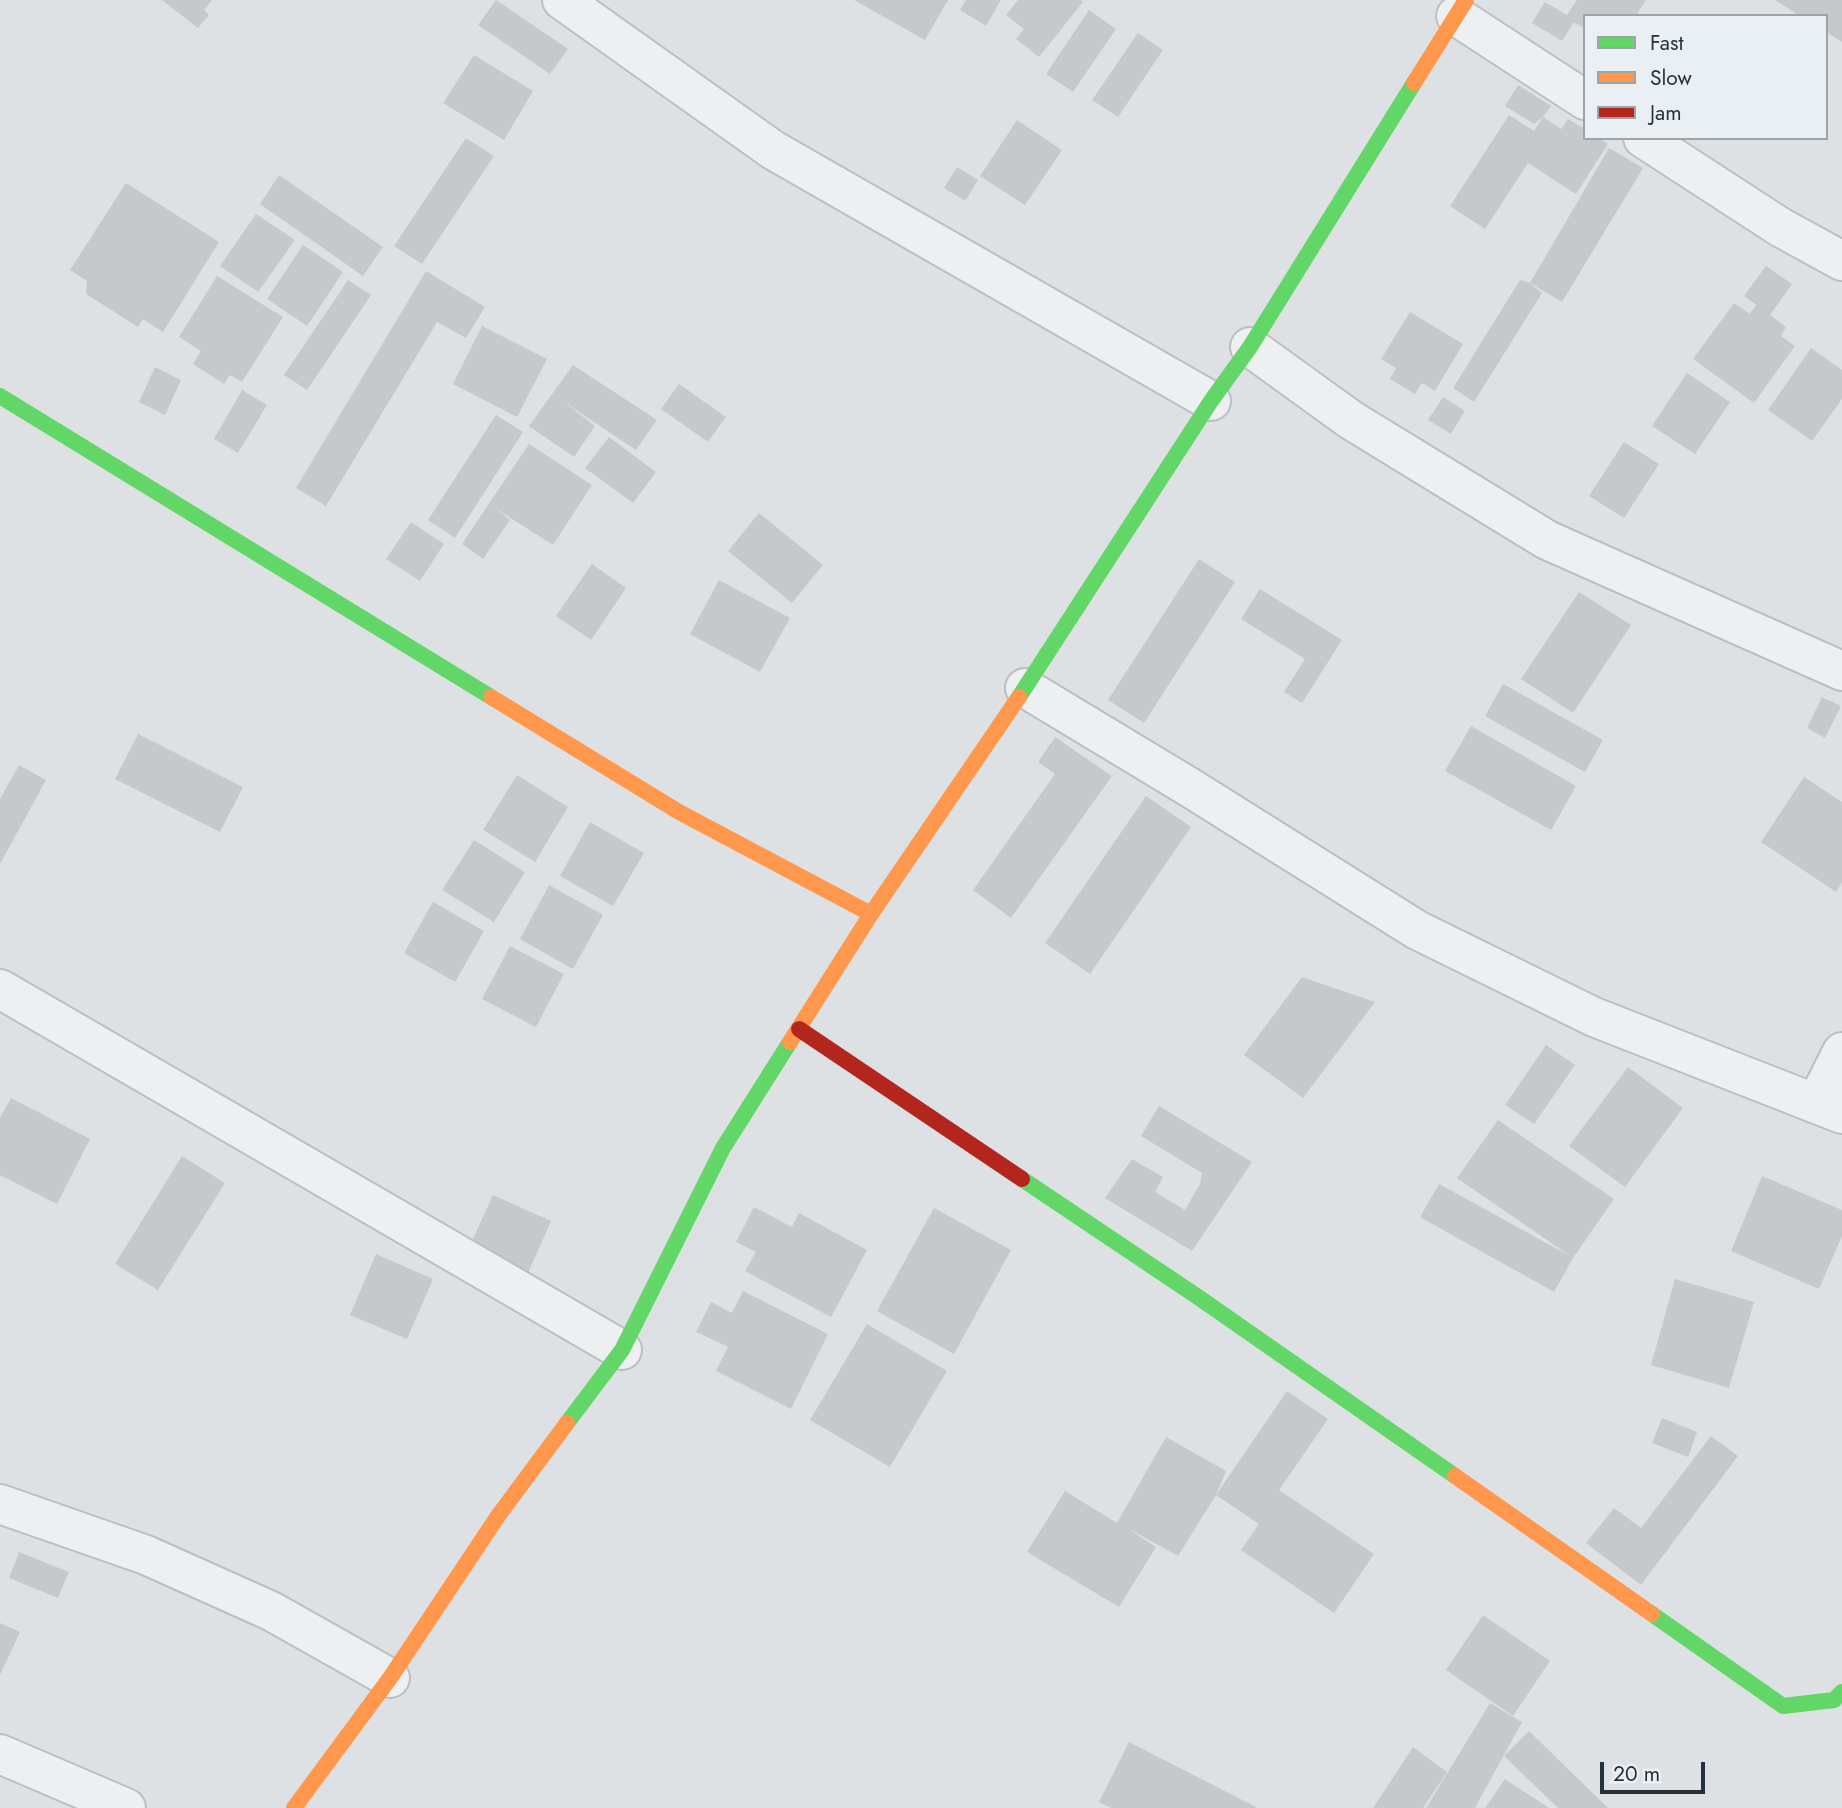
<!DOCTYPE html>
<html>
<head>
<meta charset="utf-8">
<style>
  body { margin:0 }
  #map { position:relative; width:1842px; height:1808px; overflow:hidden; background:#dee1e3; font-family:Jost,sans-serif }
  canvas { display:block }
  .legend { position:absolute; left:1583px; top:14px; width:245px; height:126px; box-sizing:border-box; background:#eaeff4; border:2px solid #9ba3ab; margin:0; padding:9px 12px; list-style:none; font-size:21px; color:#25303d }
  .legend li { display:flex; align-items:center; gap:14px; height:35px }
  .legend b { width:35px; border:2px solid #9ba3ab }
  .scale { position:absolute; left:1600px; top:1762px; width:105px; height:32px; box-sizing:border-box; border:4px solid #25303d; border-top:0; padding-left:9px; font-size:21px; line-height:24px; white-space:nowrap; color:#25303d; -webkit-text-stroke:5px #eaeff4; paint-order:stroke }
</style>
</head>
<body>
<div id="map">
<canvas width="1842" height="1808"></canvas>
<ul class="legend">
<li><b style="height:9px;background:#63d668"></b>Fast</li>
<li><b style="height:9px;background:#ff974d"></b>Slow</li>
<li><b style="height:9px;background:#b3261e"></b>Jam</li>
</ul>
<div class="scale">20 m</div>
</div>
<script>
const c = document.querySelector('canvas').getContext('2d');
c.lineJoin = 'round';
function paint(path, color) {
  c.fillStyle = color;
  c.fill(path, 'evenodd');
}
function poly(rows) {
  const path = new Path2D();
  for (const r of rows) {
    path.moveTo(r[0], r[1]);
    for (let i = 2; i < r.length; i += 2) path.lineTo(r[i], r[i + 1]);
  }
  return path;
}
function trace(path, color, width, dash) {
  c.strokeStyle = color;
  c.lineWidth = width;
  c.lineCap = dash ? 'butt' : 'round';
  c.setLineDash(dash || []);
  c.stroke(path);
}
const building = poly([
  [162,0,212,0,204,10,209,15,198,28],
  [496,0,568,49,550,74,478,25],
  [854,0,948,0,925,40],
  [966,0,1001,0,986,26,960,10],
  [1018,0,1081,0,1083,2,1039,57,1016,39,1024,29,1006,15],
  [1577,0,1646,0,1636,16,1585,16,1585,29,1574,22,1562,41,1532,23,1545,2,1567,15],
  [1775,0,1842,0,1842,42,1826,32,1826,16,1800,16],
  [1089,10,1116,29,1073,92,1046,74],
  [1138,33,1163,50,1118,117,1092,100],
  [474,55,533,91,504,140,443,103],
  [1518,85,1551,106,1543,117,1534,124,1505,106],
  [1509,115,1534,131,1543,117,1561,129,1568,119,1585,129,1585,138,1598,138,1608,144,1576,194,1528,163,1485,229,1450,206],
  [1017,120,1062,150,1025,205,980,176],
  [466,138,494,156,422,264,394,246],
  [1609,148,1643,168,1562,302,1530,283],
  [957,167,978,180,965,201,944,188],
  [279,175,383,247,363,276,260,204],
  [126,183,219,242,163,332,143,319,138,327,86,294,87,281,70,270],
  [256,214,295,240,258,292,220,266],
  [303,245,343,272,307,326,267,299],
  [1766,266,1792,284,1770,315,1786,327,1781,336,1795,346,1754,403,1693,359,1734,303,1750,314,1756,305,1744,296],
  [426,271,485,307,466,338,437,322,326,506,296,488],
  [217,276,283,317,242,382,230,375,224,384,193,364,201,351,179,337],
  [348,280,371,295,307,390,284,375],
  [1520,280,1530,283,1542,293,1474,402,1453,388],
  [1410,312,1463,344,1435,391,1422,383,1415,394,1390,379,1396,368,1381,359],
  [482,326,547,359,517,417,453,384],
  [1811,348,1842,370,1842,399,1812,441,1768,410],
  [573,365,657,420,636,450,564,402,595,426,574,457,529,426],
  [155,367,181,380,165,415,139,402],
  [1687,373,1730,402,1695,454,1652,426],
  [679,384,726,417,708,442,661,409],
  [242,390,267,405,238,453,214,439],
  [1443,397,1465,411,1451,434,1428,420],
  [496,415,523,432,455,538,428,520],
  [609,437,656,472,633,503,585,468],
  [1624,442,1659,464,1624,518,1589,496],
  [529,444,592,485,553,545,495,508,510,520,483,559,462,544],
  [759,513,823,565,792,603,728,551],
  [411,522,444,544,420,581,386,559],
  [1199,559,1235,582,1144,723,1108,700],
  [592,564,626,588,591,640,556,616],
  [719,580,790,618,760,672,690,634],
  [1260,589,1342,640,1302,703,1284,692,1305,659,1241,619],
  [1579,592,1631,625,1573,713,1521,679],
  [1503,684,1603,740,1585,772,1485,716],
  [1822,697,1841,706,1825,738,1807,728],
  [1471,726,1576,786,1551,830,1445,771],
  [138,734,243,787,220,832,115,779],
  [1055,737,1112,776,1011,918,973,890,1055,774,1038,762],
  [19,765,46,780,0,864,0,799],
  [517,775,568,807,535,862,483,830],
  [1804,777,1842,802,1842,882,1836,892,1761,842],
  [1146,796,1191,827,1090,974,1045,943],
  [590,822,644,853,613,906,560,876],
  [474,840,525,872,494,922,442,890],
  [549,885,603,915,573,969,520,939],
  [433,902,484,931,455,982,404,953],
  [510,946,564,974,536,1027,482,999],
  [1302,977,1375,1002,1303,1098,1244,1055],
  [1546,1045,1575,1065,1534,1124,1505,1105],
  [1628,1067,1683,1108,1625,1187,1569,1146],
  [11,1098,90,1139,57,1204,0,1175,0,1118],
  [1159,1106,1252,1162,1192,1251,1105,1198,1132,1159,1163,1177,1155,1192,1185,1210,1200,1184,1202,1173,1141,1136],
  [1498,1120,1614,1199,1573,1258,1554,1292,1420,1217,1439,1184,1570,1256,1457,1178],
  [182,1156,225,1183,158,1290,115,1264],
  [1762,1176,1842,1210,1842,1236,1819,1289,1731,1251],
  [493,1195,551,1221,524,1282,465,1256],
  [754,1207,792,1227,799,1213,867,1250,831,1317,745,1271,756,1252,736,1242],
  [934,1208,1011,1250,954,1354,877,1311],
  [376,1254,433,1279,407,1339,350,1315],
  [1675,1279,1754,1302,1729,1388,1651,1365],
  [743,1291,828,1334,791,1409,716,1371,728,1347,696,1332,711,1302,732,1313],
  [867,1324,947,1371,890,1467,810,1420],
  [1287,1391,1328,1419,1279,1490,1374,1554,1334,1613,1241,1550,1259,1524,1216,1495,1178,1556,1127,1528,1156,1547,1119,1607,1027,1552,1065,1491,1117,1523,1166,1437,1226,1471,1216,1495],
  [1662,1418,1697,1432,1688,1457,1652,1443],
  [1711,1436,1738,1456,1641,1585,1586,1543,1614,1508,1641,1528],
  [19,1552,69,1572,58,1598,9,1578],
  [1483,1615,1550,1661,1513,1716,1446,1670],
  [0,1623,20,1632,0,1675],
  [1490,1703,1522,1722,1475,1808,1426,1808],
  [1529,1731,1608,1808,1558,1808,1504,1756],
  [1129,1742,1258,1808,1111,1808,1099,1802],
  [1413,1747,1447,1772,1423,1808,1373,1808],
  [1505,1779,1549,1808,1485,1808]
]);
const street = poly([
  [562,0,773,150,1211,401],
  [1456,16,1585,100],
  [1643,138,1780,227,1842,261],
  [1250,347,1351,420,1547,540,1842,671],
  [1025,688,1189,787,1417,930,1594,1017,1842,1114],
  [0,989,622,1350],
  [1816,1104,1842,1052],
  [0,1504,146,1555,271,1611,390,1678],
  [0,1754,126,1808]
]);
const fast = poly([
  [0,396,491,697],
  [1019,697,1211,401,1250,347,1414,83],
  [1022,1179,1198,1297,1455,1476],
  [567,1423,622,1350,723,1148,790,1042],
  [1652,1614,1783,1706,1834,1700,1842,1692]
]);
const slow = poly([
  [1414,83,1466,0],
  [491,697,679,812,871,914],
  [790,1042,871,914,1019,697],
  [1455,1476,1652,1614],
  [294,1808,390,1678,498,1516,567,1423]
]);
const jam = poly([
  [799,1029,1022,1179]
]);
paint(building, '#c6c9cb');
trace(street, '#bcbfc1', 42);
trace(street, '#edeff1', 38);
trace(fast, '#63d668', 16);
trace(slow, '#ff974d', 16);
trace(jam, '#b3261e', 16);
</script>
</body>
</html>
